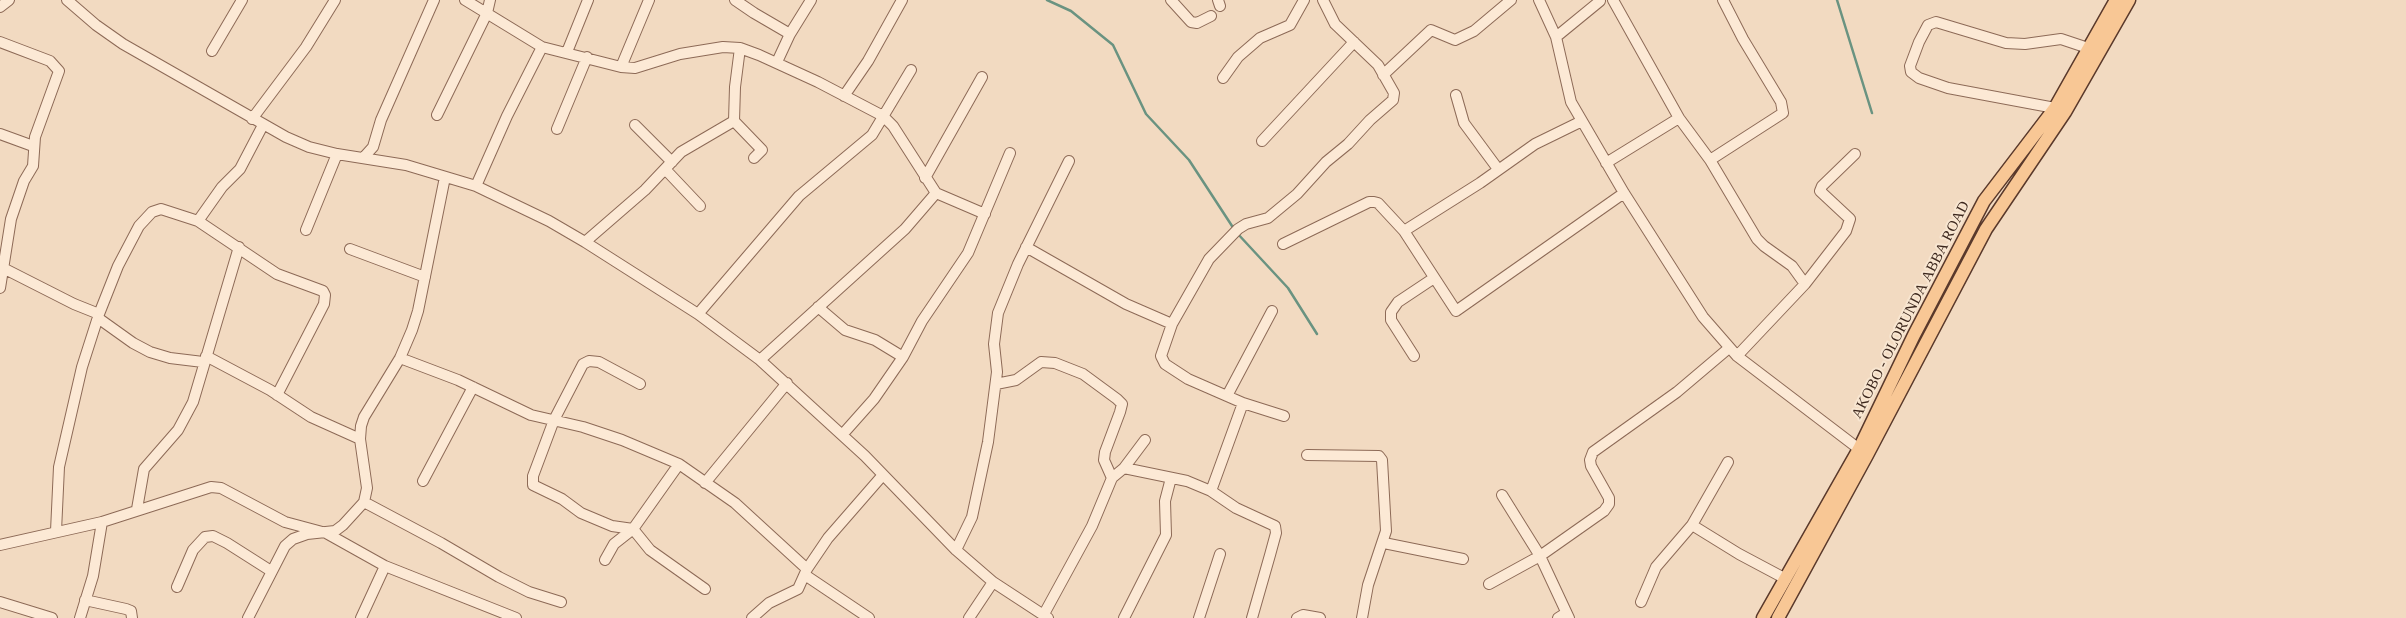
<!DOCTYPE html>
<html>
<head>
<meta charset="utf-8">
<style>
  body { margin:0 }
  canvas { display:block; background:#f2dac1 }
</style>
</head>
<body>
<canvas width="2406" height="618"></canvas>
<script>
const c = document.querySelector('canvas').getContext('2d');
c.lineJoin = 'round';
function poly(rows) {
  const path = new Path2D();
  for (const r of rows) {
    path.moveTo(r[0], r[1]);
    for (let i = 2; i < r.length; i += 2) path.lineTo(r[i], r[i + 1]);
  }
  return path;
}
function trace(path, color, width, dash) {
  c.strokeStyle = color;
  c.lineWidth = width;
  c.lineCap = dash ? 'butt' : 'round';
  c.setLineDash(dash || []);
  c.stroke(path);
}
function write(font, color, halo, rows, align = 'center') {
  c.font = font + ' "Times New Roman",serif';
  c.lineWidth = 4;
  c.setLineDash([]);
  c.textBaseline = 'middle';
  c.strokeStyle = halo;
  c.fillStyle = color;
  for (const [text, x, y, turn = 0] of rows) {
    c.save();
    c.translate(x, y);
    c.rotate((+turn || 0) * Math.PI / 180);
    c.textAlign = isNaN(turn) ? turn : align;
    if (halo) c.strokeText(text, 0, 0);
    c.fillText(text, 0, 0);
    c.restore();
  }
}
const stream = poly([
  [1047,0,1071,11,1113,45,1146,114,1189,160,1234,229],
  [1837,0,1872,113],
  [1237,233,1288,288,1317,334]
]);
const minor = poly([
  [67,0,96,25,123,44,286,137,309,147,337,154,406,165,476,186,549,221,585,242,698,314,760,360,865,456,956,550,993,582,1048,618],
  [465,0,542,47,621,67,635,68,680,54,723,47,740,48,759,55,818,82,883,116,893,126,936,193,985,214],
  [735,0,754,13,790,34],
  [1171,0,1191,22,1197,23,1211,16],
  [1218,0,1220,6],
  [1539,0,1556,37,1571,102,1624,193,1703,317,1737,356,1859,449],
  [1613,0,1679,118,1710,160,1757,239,1764,246,1792,266,1805,284],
  [0,7,9,0],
  [1556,37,1600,1],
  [0,42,50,61,59,71,35,137,33,166,24,181,11,219,0,288],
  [740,48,735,87,734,121,762,150,754,158],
  [212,51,242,0],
  [567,52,588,0],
  [777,62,790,34,811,0],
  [621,67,649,0],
  [1383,75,1431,30,1455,40,1474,31,1511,0],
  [1223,78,1238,57,1260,38,1290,25,1304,0],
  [1456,95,1464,123,1498,169],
  [844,96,868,61,902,0],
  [2055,108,1948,88,1919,78,1911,72,1910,66,1919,42,1928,25,1936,22,2006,43,2025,44,2061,39,2088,48],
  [437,115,487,13,490,0],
  [252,119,306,47,335,0],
  [635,125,672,162],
  [557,129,587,57],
  [0,134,33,146],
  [1262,141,1354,42],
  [363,158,373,147,381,120,434,0],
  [1710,160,1783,113,1781,102,1743,39,1723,0],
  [1606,163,1679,118],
  [665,169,700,206],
  [925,178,982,77],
  [476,186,507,116,542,47],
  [198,221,222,187,240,169,263,125],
  [306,230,337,154],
  [1404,231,1480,183,1535,144,1582,121],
  [585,242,645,190,681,152,734,121],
  [1283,244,1369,202,1374,202,1378,203,1404,231,1456,311,1624,193],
  [1026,247,1126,304,1172,324],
  [350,249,425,277],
  [5,269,74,304,99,314],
  [818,307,845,330,875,340,903,357],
  [698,314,799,196,872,135,911,70],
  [98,318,133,343,150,352,170,358,203,362],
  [206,356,270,390,311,417,360,439],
  [1414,356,1391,320,1391,312,1398,302,1434,278],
  [1737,356,1805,284,1846,231,1850,219,1820,191,1822,186,1855,154],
  [400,358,458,380,531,415,583,427,622,440,679,464,735,503,807,569],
  [760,360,905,229,936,193],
  [640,384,599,362,589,361,583,364,554,420,533,476,533,485,562,499,581,513,612,526,633,529,650,550,705,589],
  [996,384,1016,380,1041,362,1055,363,1083,374,1117,399,1122,404,1120,412,1105,452,1104,460,1112,478],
  [1228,394,1272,311],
  [1243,403,1284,416],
  [842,435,874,399,903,357,922,321,968,253,1010,153],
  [1307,455,1379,456,1382,460,1386,531,1368,585,1362,618],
  [1124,468,1187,481,1211,491,1243,403,1188,379,1165,364,1161,356,1172,324,1209,259,1238,229,1246,224,1268,218,1297,194,1326,162,1348,144,1370,120,1393,100,1394,93,1378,65,1335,24,1323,0],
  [423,481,473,387],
  [705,483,787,383],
  [1211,491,1236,508,1275,526,1276,533,1270,555,1252,618],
  [1502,495,1540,556,1569,618],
  [364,502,441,543,499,577,529,592,561,602],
  [137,509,144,469,178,430,193,402,239,247],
  [1692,525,1739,554,1786,579],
  [56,531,59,467,82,367,99,314,118,266,139,226,152,212,161,209,198,221,277,274,323,291,325,295,324,304,277,395],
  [1384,543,1463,559],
  [0,545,102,522,211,487,221,488,285,522,326,533,385,566,516,618],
  [956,550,972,517,988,442,997,372,994,344,998,313,1018,264,1069,161],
  [605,560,614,544,633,529,679,464],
  [805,575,869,618],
  [1489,584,1540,556,1604,511,1609,504,1609,498,1591,466,1590,460,1593,452,1677,392,1729,348],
  [177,587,193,550,205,537,213,536,227,543,271,571],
  [85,600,126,609,131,611,132,618],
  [0,602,52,618],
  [1641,602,1656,567,1692,525,1728,462],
  [1044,614,1092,526,1112,478,1124,468,1145,440],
  [80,618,93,576,102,522],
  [248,618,285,546,293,539,307,534,335,531,343,525,364,502,367,488,360,439,361,426,364,417,400,358,412,330,418,311,445,177],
  [361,618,385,566],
  [752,618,769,603,798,589,807,569,828,538,882,476],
  [969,618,993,582],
  [1124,618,1166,535,1165,501,1171,478],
  [1199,618,1220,554],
  [1297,618,1303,615,1320,618],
  [1558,618,1566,613]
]);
const major = poly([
  [1763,618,1859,449,1914,335,1984,201,2055,108,2116,0],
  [1778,618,1867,455,1986,229,2065,112,2129,0]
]);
const streetNames = [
  ["AKOBO - OLORUNDA ABBA ROAD",1911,310,-63]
];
trace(stream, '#6a9381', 2.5);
trace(minor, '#8d6a57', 12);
trace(major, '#5a392b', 15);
trace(minor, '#fce9d5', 10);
trace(major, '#f8c795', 12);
write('15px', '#3b261c', '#f8e6d1', streetNames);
</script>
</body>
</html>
